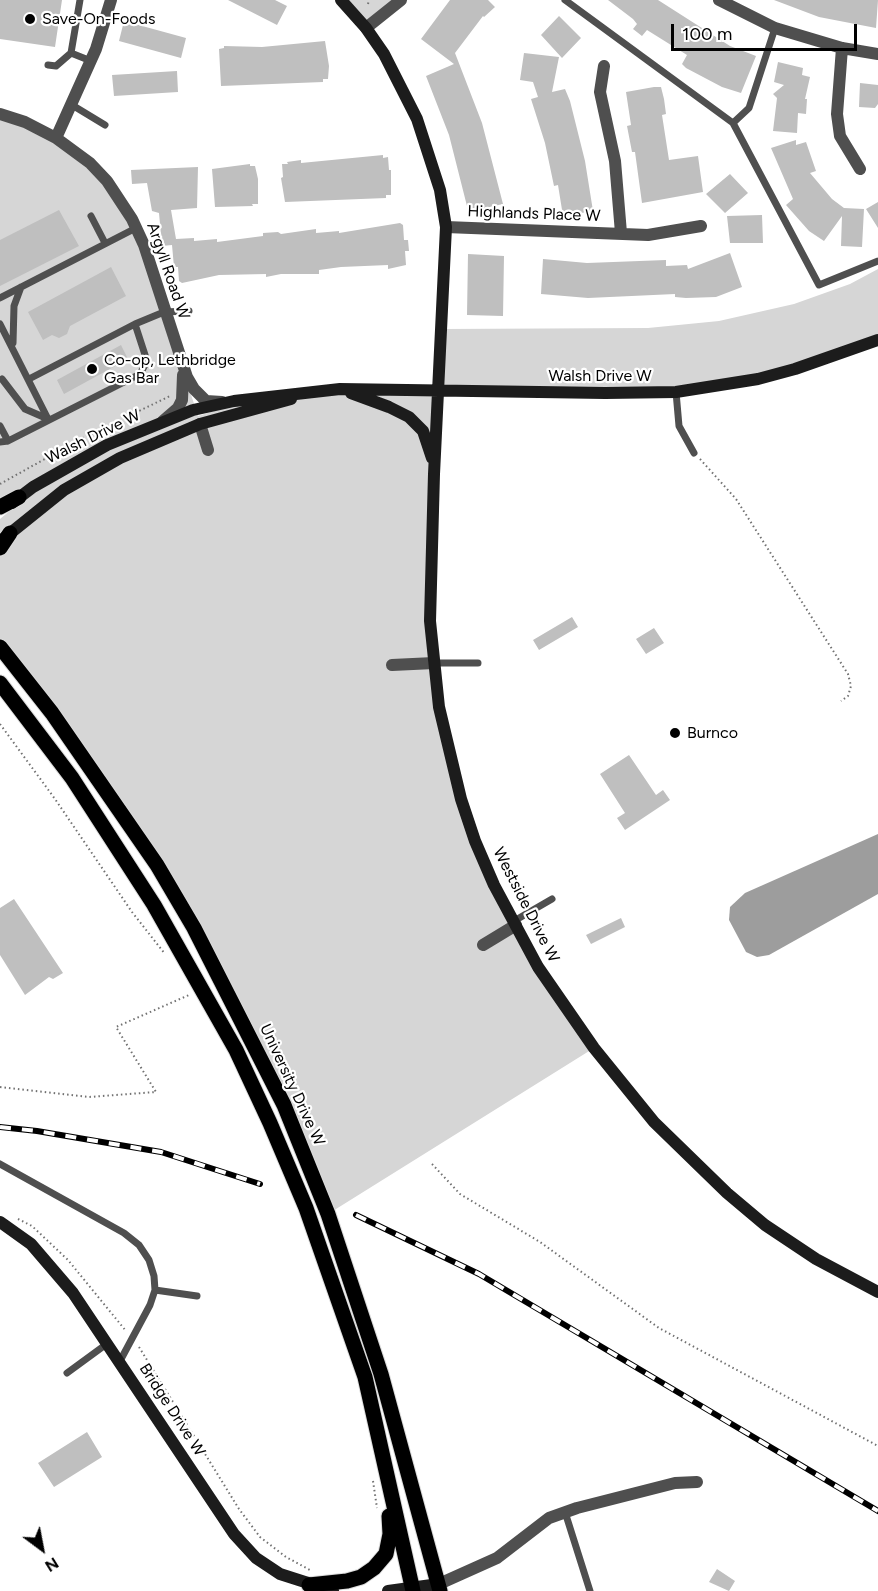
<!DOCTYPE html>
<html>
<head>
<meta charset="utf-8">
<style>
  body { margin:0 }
  #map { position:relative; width:878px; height:1591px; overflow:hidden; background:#fff; font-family:Figtree,sans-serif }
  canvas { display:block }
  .north { position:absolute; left:12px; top:1519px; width:60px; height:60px; -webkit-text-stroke:4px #fff; paint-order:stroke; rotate:148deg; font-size:16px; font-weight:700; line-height:24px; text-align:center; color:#000 }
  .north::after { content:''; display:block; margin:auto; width:21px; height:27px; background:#000; clip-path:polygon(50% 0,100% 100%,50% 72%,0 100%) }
  .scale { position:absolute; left:671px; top:24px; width:186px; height:27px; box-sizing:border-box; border:3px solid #000; border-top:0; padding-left:8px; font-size:18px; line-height:21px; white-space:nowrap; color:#000; -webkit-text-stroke:4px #fff; paint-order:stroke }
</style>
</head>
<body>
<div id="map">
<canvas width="878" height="1591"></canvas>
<div class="north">N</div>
<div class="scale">100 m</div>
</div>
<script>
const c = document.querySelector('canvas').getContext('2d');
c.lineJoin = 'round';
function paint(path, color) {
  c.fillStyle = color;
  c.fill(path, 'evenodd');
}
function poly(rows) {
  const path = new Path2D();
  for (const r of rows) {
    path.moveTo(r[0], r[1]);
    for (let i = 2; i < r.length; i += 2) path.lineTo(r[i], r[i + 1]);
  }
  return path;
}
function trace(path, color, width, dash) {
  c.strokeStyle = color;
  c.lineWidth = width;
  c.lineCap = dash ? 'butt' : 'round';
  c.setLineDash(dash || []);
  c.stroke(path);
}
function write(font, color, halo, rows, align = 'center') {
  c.font = font + ' Figtree,sans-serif';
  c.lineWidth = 4.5;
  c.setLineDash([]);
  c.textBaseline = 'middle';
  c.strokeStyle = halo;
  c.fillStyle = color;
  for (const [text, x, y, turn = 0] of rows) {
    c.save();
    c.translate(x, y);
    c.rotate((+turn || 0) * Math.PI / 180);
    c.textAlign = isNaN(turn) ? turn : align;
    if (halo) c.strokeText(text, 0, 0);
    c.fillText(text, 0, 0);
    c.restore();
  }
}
const green = poly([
  [341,0,401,0,366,28],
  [0,114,56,138,121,200,164,312,198,416,224,408,315,391,439,389,442,329,648,328,719,321,794,304,850,284,878,269,878,340,716,387,440,389,430,582,449,755,494,885,594,1048,328,1214,194,928,0,647,0,519,13,508,0,512]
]);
const water = poly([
  [878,834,878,894,769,955,757,957,746,952,729,920,730,907,745,893]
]);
const building = poly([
  [0,0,62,0,55,47,0,39],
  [228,0,275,0,287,6,277,25],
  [450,0,488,0,495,7,484,17,483,16,455,53,482,123,503,204,476,210,468,210,449,135,426,76,454,64,421,39],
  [608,0,658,0,730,46,756,56,741,93,722,87,686,68,682,64,687,55,647,30,642,36,633,29,637,24,633,19],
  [774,0,878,0,876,28,819,17],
  [559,16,581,38,562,58,541,35],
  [124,21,186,38,181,58,119,41],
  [325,41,329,66,328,79,323,79,323,82,221,86,219,49,224,48,224,46,262,47],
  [524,53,559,57,552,92,565,89,570,101,585,161,593,211,563,216,558,185,554,186,545,143,531,99,538,97,533,82,520,80],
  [778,62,803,68,802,75,810,77,805,99,807,99,806,114,798,113,797,133,773,131,777,98,773,94,784,85,774,82],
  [177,71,178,92,114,96,112,75],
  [860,83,878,85,878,104,875,108,859,107],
  [654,87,661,87,664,99,666,114,662,115,669,160,698,156,703,192,642,203,635,152,632,152,627,126,631,125,626,92],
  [796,140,796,145,806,142,816,171,810,173,832,199,844,208,864,209,862,247,841,246,842,216,824,241,809,231,786,205,793,199,771,148],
  [383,155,383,158,388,157,389,170,391,170,391,195,386,195,386,198,285,202,281,178,283,177,282,164,288,164,287,162,301,160,301,163],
  [250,164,250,166,255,166,258,179,258,204,252,204,253,206,215,207,212,169],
  [198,167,197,208,171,210,176,239,194,238,194,241,217,239,217,242,263,236,263,233,278,232,281,234,316,229,316,233,339,231,339,233,400,223,403,225,404,240,408,240,409,251,405,251,406,265,388,269,388,265,341,267,319,270,319,274,281,274,266,277,266,274,219,275,182,283,179,281,178,267,174,267,172,245,162,246,159,213,152,211,147,183,132,184,131,170],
  [730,174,748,193,725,213,706,194],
  [878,202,878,228,866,209],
  [59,210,79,246,0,286,0,240],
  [762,215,763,243,730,243,727,216],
  [730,253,742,287,716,297,686,298,675,297,675,294,588,298,541,294,543,259,587,263,666,260,666,266,687,265,688,269],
  [468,254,504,256,503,316,467,315],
  [111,267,126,296,70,326,67,334,59,338,52,335,43,340,28,312],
  [121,345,128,359,64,394,57,380],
  [572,617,578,627,539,650,533,640],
  [654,628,664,643,646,654,636,639],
  [629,755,656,795,663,790,670,800,625,830,617,818,625,813,600,774],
  [14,899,63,973,53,979,49,977,25,995,0,955,0,908],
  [621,918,625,927,591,944,586,935],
  [87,1432,102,1457,54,1487,38,1463],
  [717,1569,735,1581,729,1591,709,1582]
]);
const path = poly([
  [368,4,369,0],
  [700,459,736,499,848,674,851,686,848,696,841,701],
  [0,484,77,441,170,396],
  [0,724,55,799,132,912,165,954],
  [0,1087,89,1097,156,1092,116,1027,189,995],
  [432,1164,460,1194,540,1242,659,1328,878,1446],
  [18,1219,32,1226,68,1260,126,1331],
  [139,1347,239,1509,260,1537,286,1557,310,1570],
  [373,1481,377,1508]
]);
const lane = poly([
  [80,0,71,53,91,61],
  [565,0,733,123,819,285,878,261],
  [48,65,56,66,71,53],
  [72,105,105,125],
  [733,123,749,108,775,28],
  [91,216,105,243],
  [0,298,136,228],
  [0,324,48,419,25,409,2,379],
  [13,343,14,306,21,287],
  [29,379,135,324,164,312,189,311],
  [676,392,679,426,694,453],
  [0,426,8,441],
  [0,442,8,441,140,374,147,361,135,324],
  [434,663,478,663],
  [514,921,552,899],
  [0,1164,124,1233,139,1245,149,1260,154,1276,155,1290,150,1305,120,1361],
  [155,1290,197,1296],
  [67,1373,108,1343],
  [565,1512,590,1591]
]);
const street = poly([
  [719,0,775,28,842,48,878,54],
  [366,28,401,0],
  [842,48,837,114,840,136,860,169],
  [604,66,600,92,615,161,621,233],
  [0,114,25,122,56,138,90,163,107,181,132,219,144,245,187,377,194,389,206,401,222,402],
  [56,138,96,49,111,0],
  [446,227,648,235,701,226],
  [163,421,178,408,182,400,183,375],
  [200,424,208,450],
  [392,665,434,663],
  [483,945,516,925],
  [439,1584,497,1558,549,1518,577,1508,675,1483,697,1482]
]);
const secondary = poly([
  [341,0,366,28,384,54,417,119,440,190,446,227,434,474,430,621,439,707,461,799,475,841,494,885,538,967,594,1048,654,1122,727,1193,765,1225,816,1259,878,1292],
  [351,393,389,407,409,417,423,431,432,458],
  [12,503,33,487,107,445,193,410,234,401,340,389,605,393,676,392,758,379,795,369,878,340],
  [3,539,64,490,120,458,200,424,291,399],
  [0,1222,31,1244,73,1293,234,1534,256,1558,280,1574,333,1591],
  [388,1591,439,1584]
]);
const primary = poly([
  [0,507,19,497],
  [0,548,10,533],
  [0,647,52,713,157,865,194,928,284,1105,328,1214,381,1374,440,1591],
  [0,683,72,778,154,905,236,1050,270,1123,306,1208,365,1377,413,1591],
  [309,1585,347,1581,361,1577,374,1568,386,1554,390,1534,389,1516]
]);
const rail = poly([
  [0,1127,37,1131,161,1152,260,1184],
  [356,1215,479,1274,878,1511]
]);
const markers = [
  [30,19,6,"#000"],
  [92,369,6,"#000"],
  [675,733,6,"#000"]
];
const poiNames = [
  ["Save-On-Foods",42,19],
  ["Co-op, Lethbridge",104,360],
  ["Gas Bar",104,378],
  ["Burnco",687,733]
];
const streetNames = [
  ["Highlands Place W",534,214,2],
  ["Argyll Road W",168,271,71],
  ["Walsh Drive W",600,376],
  ["Walsh Drive W",93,437,-26],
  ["Westside Drive W",526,905,63],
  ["University Drive W",292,1085,65],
  ["Bridge Drive W",172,1410,57]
];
paint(green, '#d6d6d6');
paint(water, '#9d9d9d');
paint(building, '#bfbfbf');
trace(primary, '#dbdbdb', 17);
trace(path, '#717171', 2, [1.5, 3]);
trace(lane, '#4f4f4f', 7);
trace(street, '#4f4f4f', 12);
trace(secondary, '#1c1c1c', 12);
trace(primary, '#000', 15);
trace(rail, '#000', 6);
trace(rail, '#fff', 4, [11]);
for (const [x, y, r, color] of markers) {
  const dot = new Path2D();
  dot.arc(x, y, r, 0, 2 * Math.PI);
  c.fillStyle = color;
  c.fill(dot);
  trace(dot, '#fff', 2);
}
write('16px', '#000', '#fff', poiNames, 'left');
write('16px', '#000', '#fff', streetNames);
</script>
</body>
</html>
